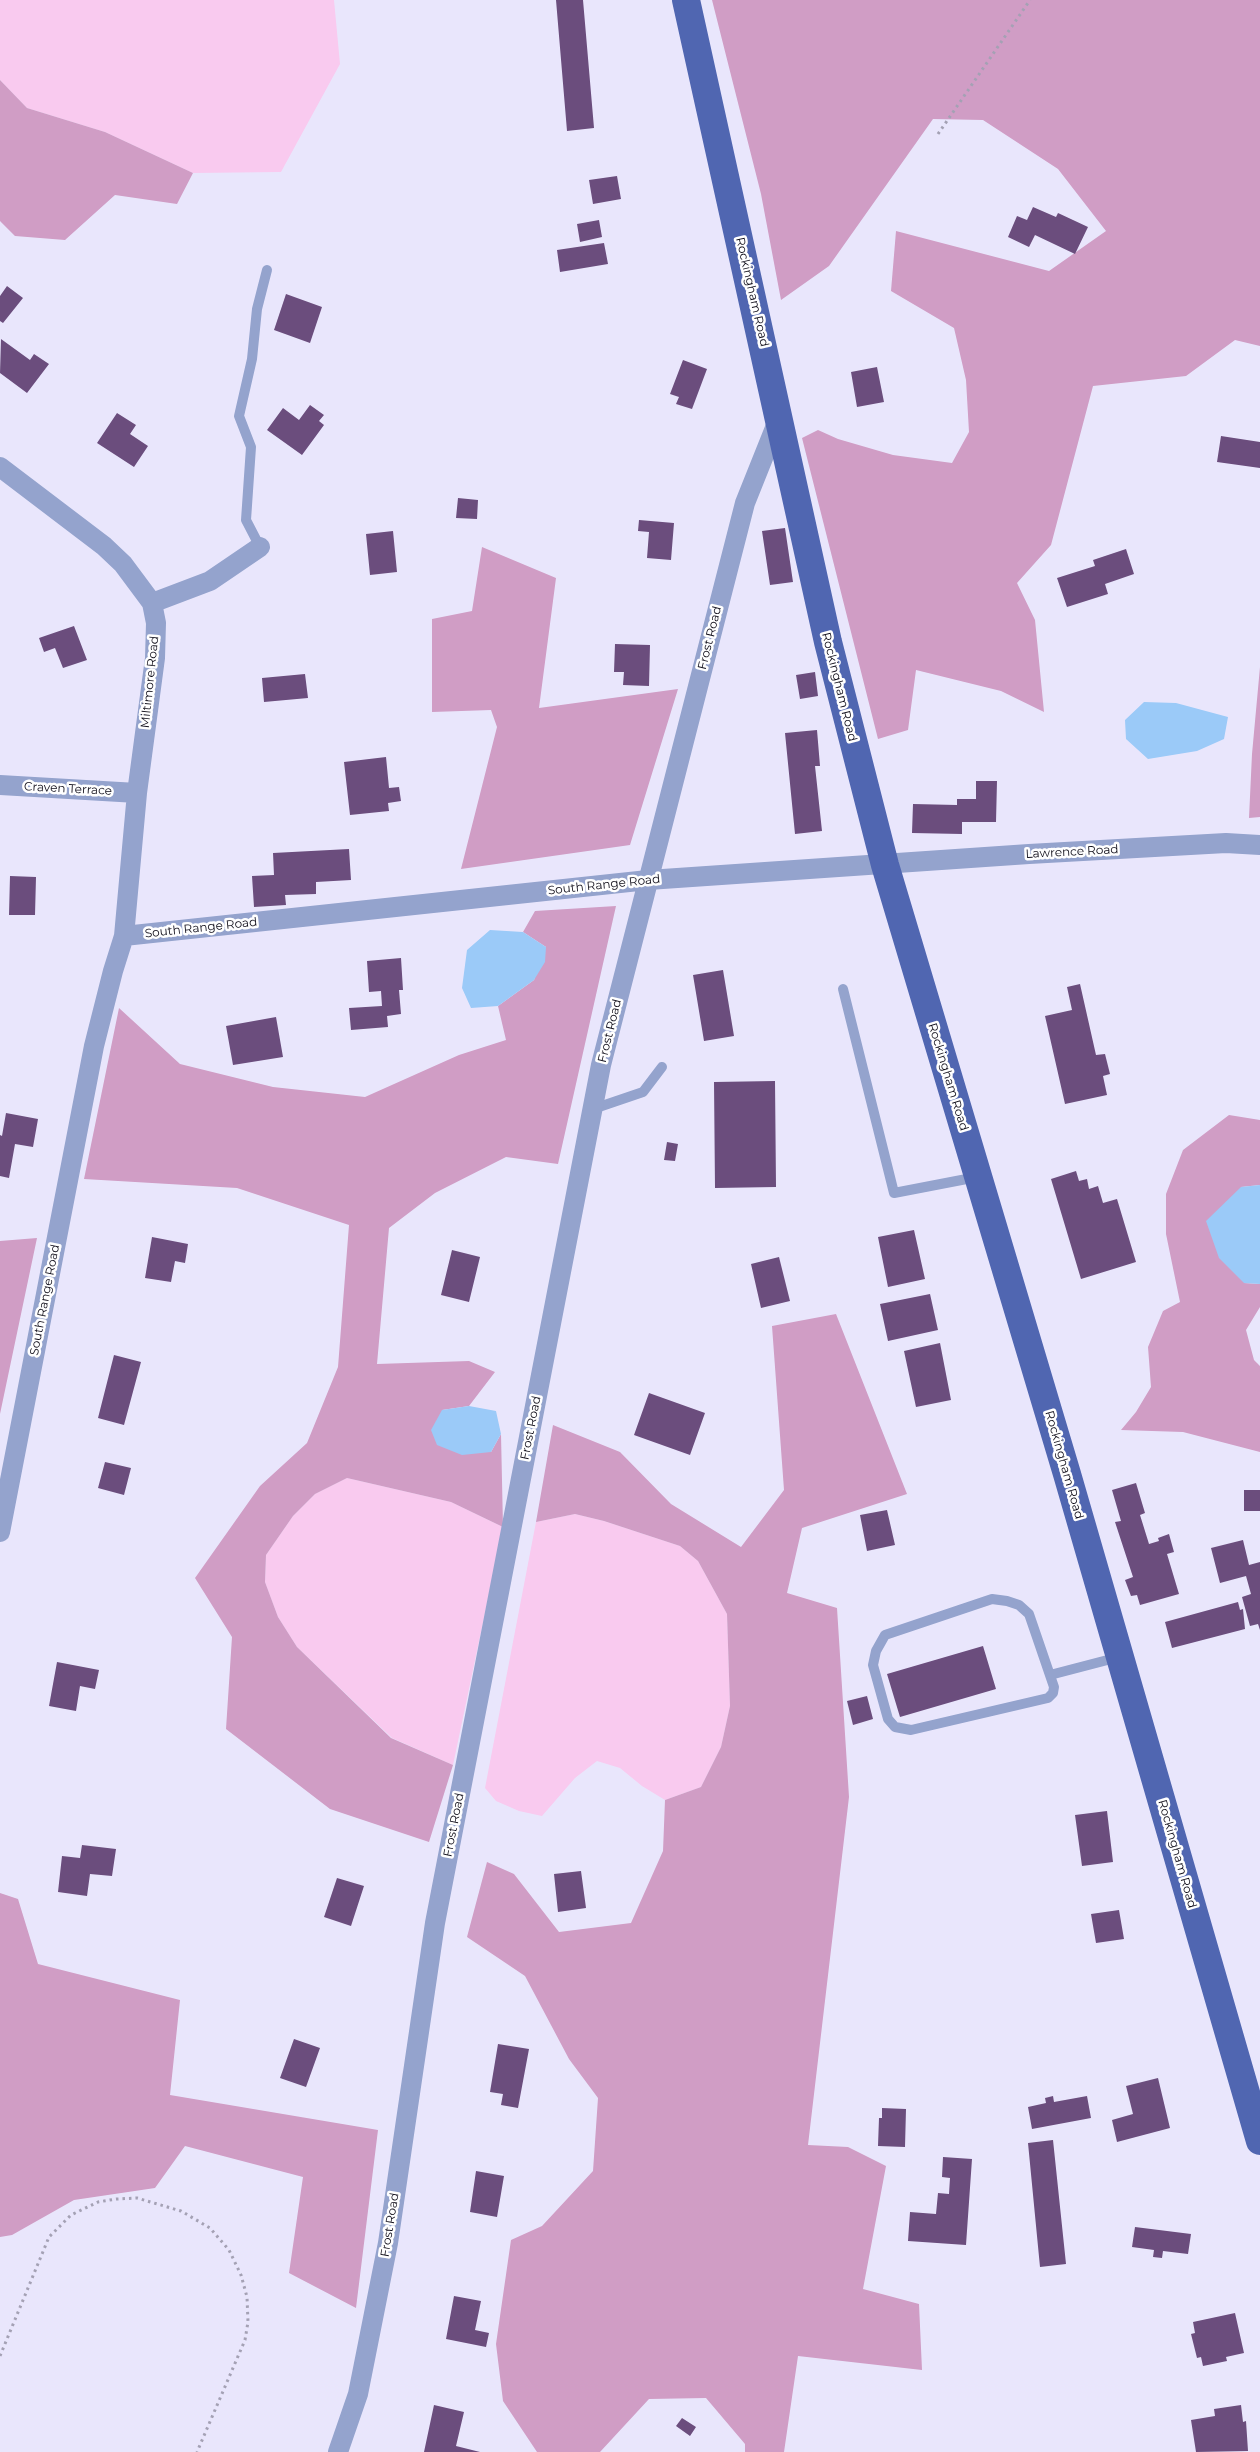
<!DOCTYPE html>
<html>
<head>
<meta charset="utf-8">
<style>
  body { margin:0 }
  canvas { display:block; background:#e9e6fc }
</style>
</head>
<body>
<canvas width="1260" height="2452"></canvas>
<script>
const c = document.querySelector('canvas').getContext('2d');
c.lineJoin = 'round';
function paint(path, color) {
  c.fillStyle = color;
  c.fill(path, 'evenodd');
}
function poly(rows) {
  const path = new Path2D();
  for (const r of rows) {
    path.moveTo(r[0], r[1]);
    for (let i = 2; i < r.length; i += 2) path.lineTo(r[i], r[i + 1]);
  }
  return path;
}
function trace(path, color, width, dash) {
  c.strokeStyle = color;
  c.lineWidth = width;
  c.lineCap = dash ? 'butt' : 'round';
  c.setLineDash(dash || []);
  c.stroke(path);
}
function write(font, color, halo, rows, align = 'center') {
  c.font = font + ' Montserrat,sans-serif';
  c.lineWidth = 5;
  c.setLineDash([]);
  c.textBaseline = 'middle';
  c.strokeStyle = halo;
  c.fillStyle = color;
  for (const [text, x, y, turn = 0] of rows) {
    c.save();
    c.translate(x, y);
    c.rotate((+turn || 0) * Math.PI / 180);
    c.textAlign = isNaN(turn) ? turn : align;
    if (halo) c.strokeText(text, 0, 0);
    c.fillText(text, 0, 0);
    c.restore();
  }
}
const green = poly([
  [0,0,334,0,340,64,281,172,193,173,105,132,27,108,0,80],
  [347,1478,451,1502,503,1527,453,1765,392,1738,297,1647,278,1617,265,1582,266,1555,293,1516,315,1494],
  [575,1514,604,1521,680,1546,698,1561,727,1614,730,1706,721,1747,701,1787,665,1800,642,1786,620,1768,597,1761,575,1778,542,1816,519,1811,496,1801,485,1788,536,1522]
]);
const forest = poly([
  [712,0,1260,0,1260,346,1235,340,1186,376,1093,386,1051,545,1017,583,1035,620,1044,712,1001,691,916,670,908,730,878,739,802,438,818,430,838,439,893,455,952,463,969,432,966,380,954,328,891,291,896,231,1049,271,1106,231,1058,169,983,120,933,119,829,266,781,300,761,194],
  [0,80,27,108,105,132,193,173,177,204,115,195,65,240,15,236,0,221],
  [482,547,556,578,539,708,678,689,630,845,461,869,497,727,491,710,432,712,432,619,472,611],
  [1260,667,1260,817,1249,818,1252,754],
  [616,906,558,1164,506,1157,435,1193,389,1228,377,1364,469,1361,495,1372,469,1406,442,1410,491,1452,501,1434,503,1527,451,1502,347,1478,315,1494,293,1516,266,1555,265,1582,278,1617,297,1647,391,1738,453,1765,429,1842,330,1809,226,1729,232,1637,195,1578,260,1486,307,1443,338,1367,349,1225,237,1188,84,1179,119,1008,180,1064,273,1087,365,1097,459,1055,506,1040,498,1006,534,980,546,947,523,932,535,911],
  [1229,1115,1260,1120,1260,1185,1241,1187,1244,1283,1260,1284,1260,1307,1246,1330,1254,1360,1260,1366,1260,1452,1183,1432,1121,1430,1136,1412,1151,1387,1148,1347,1163,1311,1180,1302,1166,1234,1166,1194,1183,1150],
  [37,1238,0,1414,0,1241],
  [836,1314,907,1494,802,1528,787,1593,837,1608,849,1797,808,2145,848,2147,886,2166,863,2289,919,2304,922,2370,798,2356,784,2452,745,2452,745,2444,706,2398,649,2399,600,2452,537,2452,503,2401,496,2344,511,2240,542,2226,593,2171,598,2098,569,2059,525,1976,467,1937,487,1862,514,1874,559,1932,631,1923,663,1851,665,1800,701,1787,721,1747,730,1706,727,1614,698,1561,680,1546,604,1521,575,1514,536,1522,553,1425,620,1452,671,1504,741,1547,784,1490,772,1326],
  [0,1893,18,1899,38,1964,180,2000,170,2095,378,2130,356,2308,289,2273,303,2177,185,2146,155,2188,74,2200,12,2235,0,2237]
]);
const water = poly([
  [1144,702,1176,703,1228,717,1224,739,1197,751,1148,759,1126,739,1125,720],
  [490,930,523,932,546,947,545,962,534,980,498,1006,471,1008,462,988,467,950],
  [1260,1185,1260,1284,1244,1283,1219,1258,1206,1221,1241,1187],
  [469,1406,496,1411,501,1434,491,1452,462,1455,437,1445,431,1430,442,1410]
]);
const building = poly([
  [556,0,583,0,594,128,567,131],
  [617,176,621,199,593,204,589,180],
  [1033,207,1056,217,1058,213,1088,227,1075,254,1035,235,1029,247,1008,237,1017,216,1027,220],
  [599,220,602,237,580,242,577,224],
  [604,243,608,264,560,272,557,250],
  [7,286,23,298,3,323,0,321,0,296],
  [286,294,322,307,310,343,274,330],
  [1,339,30,360,34,354,49,364,27,393,0,373],
  [683,360,707,369,692,409,676,404,679,397,670,394],
  [877,367,884,402,857,407,851,372],
  [310,405,324,415,319,421,324,425,302,455,267,430,283,408,299,420],
  [117,413,136,425,130,434,148,446,134,467,97,443],
  [1221,436,1260,442,1260,468,1217,462],
  [458,498,478,500,477,519,456,518],
  [639,520,674,523,671,560,647,558,649,532,638,531],
  [785,528,793,582,770,585,762,531],
  [393,531,397,572,370,575,366,534],
  [1126,549,1134,574,1105,584,1108,594,1067,607,1057,578,1095,566,1093,560],
  [74,626,87,660,63,668,55,648,44,652,39,638],
  [615,644,650,645,649,686,623,685,624,672,614,672],
  [815,672,818,696,800,699,796,675],
  [305,674,308,698,264,702,262,678],
  [817,730,820,766,815,766,822,831,795,834,785,733],
  [386,757,389,788,399,787,401,801,388,803,389,811,350,815,344,762],
  [976,781,997,781,996,822,962,822,962,834,912,833,913,804,957,805,957,799,976,799],
  [349,849,351,880,316,882,316,894,285,895,286,905,254,907,252,876,274,875,273,853],
  [10,876,36,877,35,915,9,915],
  [401,958,403,990,399,990,401,1014,387,1016,388,1027,351,1030,349,1008,382,1006,381,991,369,992,367,961],
  [723,970,734,1036,704,1041,693,975],
  [1080,984,1096,1055,1105,1054,1110,1074,1103,1076,1107,1095,1065,1104,1045,1016,1072,1010,1067,987],
  [276,1017,283,1057,233,1065,226,1026],
  [775,1081,776,1187,715,1188,714,1082],
  [6,1113,38,1119,33,1147,15,1144,9,1178,0,1176,0,1135,2,1136],
  [667,1142,678,1144,675,1161,664,1160],
  [1076,1171,1079,1181,1087,1179,1089,1189,1098,1186,1103,1203,1117,1199,1136,1262,1081,1279,1051,1179],
  [914,1230,925,1279,888,1287,878,1237],
  [152,1237,188,1244,185,1263,175,1261,171,1282,145,1278],
  [452,1250,480,1257,469,1302,441,1295],
  [779,1257,790,1301,761,1308,751,1264],
  [930,1294,938,1330,888,1341,880,1304],
  [940,1343,951,1400,916,1407,904,1351],
  [114,1355,141,1362,124,1425,98,1418],
  [649,1393,705,1413,690,1455,634,1435],
  [105,1462,131,1468,124,1495,98,1488],
  [1136,1483,1145,1513,1140,1515,1149,1544,1159,1541,1158,1538,1169,1534,1174,1552,1167,1554,1179,1594,1140,1605,1137,1595,1131,1596,1125,1580,1133,1577,1115,1522,1121,1521,1112,1490],
  [1244,1490,1260,1490,1260,1511,1244,1511],
  [887,1510,895,1545,867,1551,860,1515],
  [1243,1540,1249,1565,1260,1562,1260,1630,1258,1624,1250,1626,1242,1597,1251,1594,1246,1576,1220,1583,1211,1548],
  [1238,1602,1240,1610,1243,1609,1245,1629,1172,1648,1165,1622],
  [983,1646,996,1689,900,1717,887,1674],
  [57,1662,99,1670,95,1689,80,1686,76,1711,49,1706],
  [867,1696,873,1719,853,1725,847,1701],
  [1107,1811,1113,1862,1082,1866,1075,1815],
  [82,1845,116,1849,112,1876,90,1874,87,1896,58,1892,62,1856,80,1858],
  [581,1871,586,1908,558,1912,554,1874],
  [337,1878,364,1886,351,1926,324,1917],
  [1119,1910,1124,1939,1096,1943,1091,1914],
  [294,2039,320,2048,306,2087,280,2078],
  [498,2044,529,2049,518,2108,501,2105,503,2094,490,2092],
  [1158,2078,1170,2128,1117,2142,1112,2120,1133,2114,1126,2086],
  [1053,2096,1054,2102,1087,2096,1091,2118,1032,2129,1028,2107,1046,2103,1045,2098],
  [882,2108,906,2109,905,2147,878,2146,879,2118,882,2118],
  [1053,2140,1066,2264,1040,2267,1028,2143],
  [943,2157,972,2159,966,2245,908,2241,910,2212,936,2214,938,2193,949,2194,950,2178,942,2177],
  [476,2171,504,2176,497,2217,470,2212],
  [1135,2227,1191,2234,1188,2254,1163,2251,1162,2258,1153,2257,1154,2250,1132,2247],
  [454,2296,481,2301,475,2330,489,2333,486,2347,446,2339],
  [1235,2313,1244,2353,1226,2357,1227,2361,1203,2366,1201,2357,1197,2358,1191,2334,1195,2333,1193,2322],
  [434,2405,464,2412,456,2446,480,2452,424,2452],
  [1241,2405,1243,2422,1246,2421,1248,2451,1196,2452,1191,2420,1215,2416,1214,2409],
  [682,2418,696,2427,690,2436,676,2426]
]);
const path = poly([
  [938,134,1030,0],
  [0,2356,49,2237,71,2215,98,2202,116,2199,137,2198,181,2211,210,2228,229,2250,241,2275,247,2297,248,2322,245,2340,197,2452]
]);
const service = poly([
  [260,547,246,520,251,447,239,416,252,359,257,309,267,270],
  [843,989,894,1193,977,1177],
  [593,1109,643,1092,662,1067],
  [992,1599,1007,1601,1019,1605,1029,1614,1054,1687,1053,1693,1048,1698,911,1730,895,1727,888,1719,873,1665,876,1651,885,1635,992,1599],
  [1050,1675,1119,1657]
]);
const minor = poly([
  [0,467,104,546,123,564,152,603,156,623,155,658,137,793,124,936],
  [152,603,210,581,260,547],
  [0,785,137,793],
  [0,1532,94,1046,113,971,124,936,648,880,1029,854,1226,843,1260,845],
  [338,2452,358,2394,388,2243,435,1923,601,1065,745,503,779,418]
]);
const primary = poly([
  [686,0,828,642,885,865,1067,1474,1260,2141]
]);
const streetNames = [
  ["Rockingham Road",752,292,77],
  ["Frost Road",710,638,-76],
  ["Miltimore Road",150,682,-84],
  ["Rockingham Road",839,687,76],
  ["Craven Terrace",68,789,3],
  ["Lawrence Road",1072,852,-3],
  ["South Range Road",604,885,-6],
  ["South Range Road",201,928,-6],
  ["Frost Road",610,1031,-76],
  ["Rockingham Road",948,1077,73],
  ["South Range Road",45,1300,-79],
  ["Frost Road",531,1428,-79],
  ["Rockingham Road",1064,1465,74],
  ["Frost Road",454,1825,-79],
  ["Rockingham Road",1177,1854,74],
  ["Frost Road",390,2225,-81]
];
paint(green, '#f9caef');
paint(forest, '#d09dc5');
paint(water, '#9bcaf8');
paint(building, '#6b4d7d');
trace(path, '#a4a1b4', 3, [2.5, 4]);
trace(service, '#94a3cd', 10);
trace(minor, '#94a3cd', 20);
trace(primary, '#5066b1', 28);
write('12px', '#0d0b17', '#fff', streetNames);
</script>
</body>
</html>
